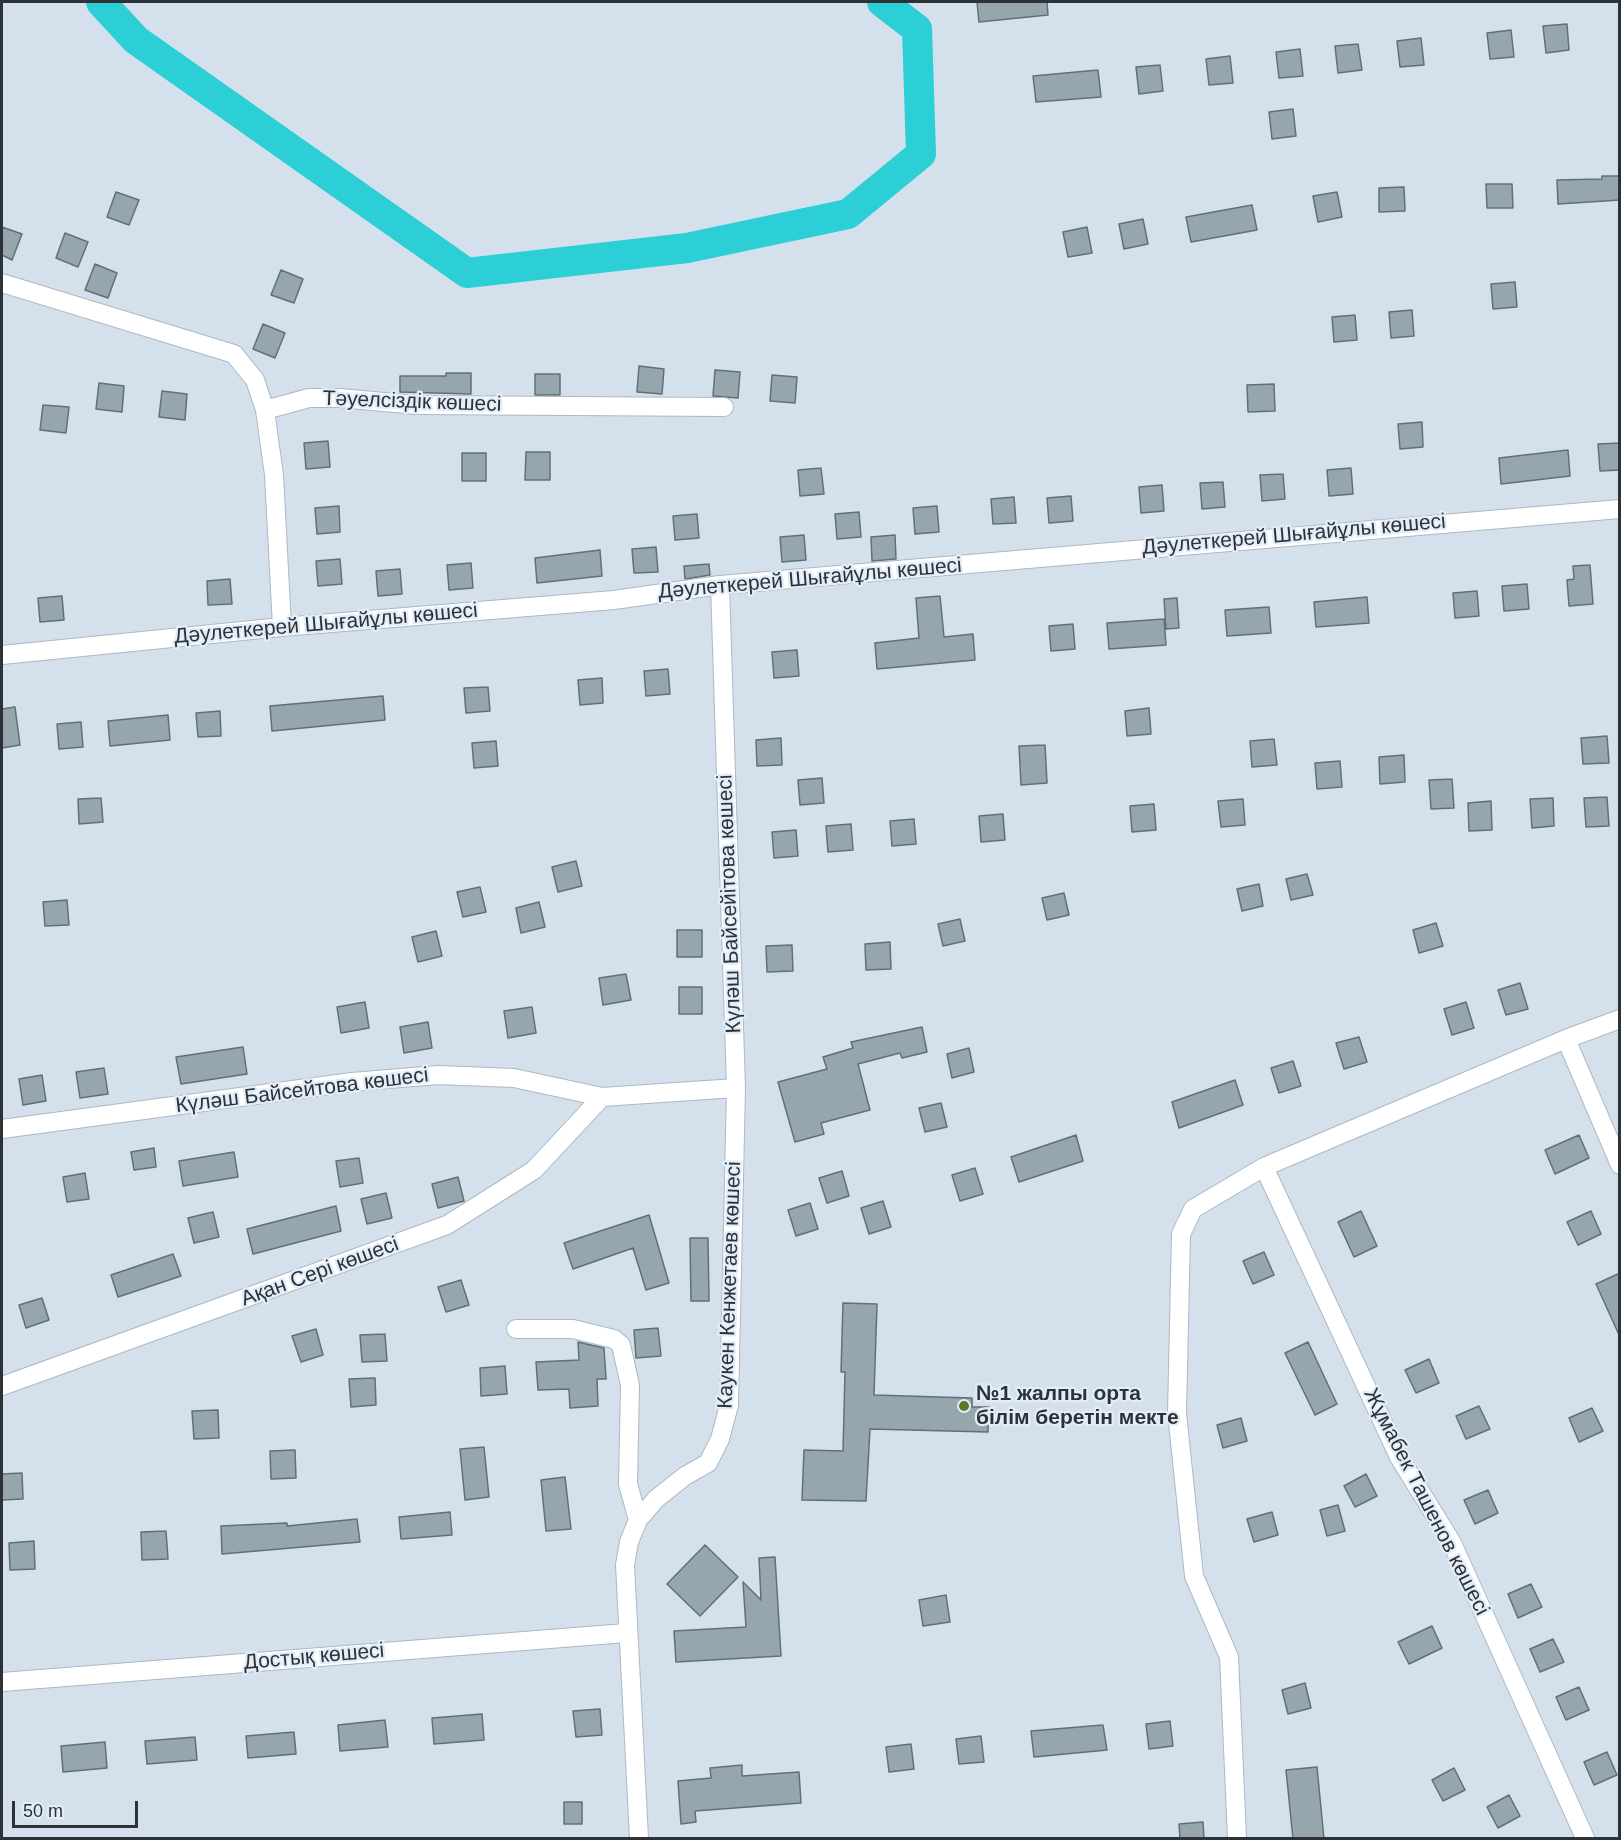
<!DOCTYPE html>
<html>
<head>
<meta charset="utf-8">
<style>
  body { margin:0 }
  #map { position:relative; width:1621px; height:1840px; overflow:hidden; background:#d4e0ec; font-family:Helvetica,sans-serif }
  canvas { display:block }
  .frame { position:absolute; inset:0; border:3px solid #2d3237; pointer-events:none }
  .scale { position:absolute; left:12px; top:1801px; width:126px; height:27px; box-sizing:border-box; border:3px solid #2d3237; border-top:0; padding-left:8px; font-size:18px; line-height:21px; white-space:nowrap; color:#2d3237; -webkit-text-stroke:4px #e2edf9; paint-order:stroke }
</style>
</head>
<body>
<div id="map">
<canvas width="1621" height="1840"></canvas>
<div class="frame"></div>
<div class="scale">50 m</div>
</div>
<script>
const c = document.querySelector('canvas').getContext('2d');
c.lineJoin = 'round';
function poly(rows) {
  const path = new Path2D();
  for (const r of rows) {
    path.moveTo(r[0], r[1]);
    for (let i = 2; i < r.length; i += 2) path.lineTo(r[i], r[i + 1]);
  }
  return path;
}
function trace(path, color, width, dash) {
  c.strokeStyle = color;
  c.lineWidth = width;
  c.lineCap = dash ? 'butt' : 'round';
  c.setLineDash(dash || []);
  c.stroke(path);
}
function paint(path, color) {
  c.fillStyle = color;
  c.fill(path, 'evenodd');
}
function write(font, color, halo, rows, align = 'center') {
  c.font = font + ' Helvetica,sans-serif';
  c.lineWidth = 4.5;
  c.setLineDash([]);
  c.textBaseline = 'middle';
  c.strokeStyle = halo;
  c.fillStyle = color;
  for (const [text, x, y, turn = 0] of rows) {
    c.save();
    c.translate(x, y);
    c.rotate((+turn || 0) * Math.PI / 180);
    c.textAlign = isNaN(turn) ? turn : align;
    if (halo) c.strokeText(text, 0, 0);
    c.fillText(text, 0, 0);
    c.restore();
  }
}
const river = poly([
  [101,2,136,40,467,273,687,248,848,214,921,154,917,29,882,2]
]);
const building = poly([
  [977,2,1047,2,1048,15,979,22,977,2],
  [1567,24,1569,50,1546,53,1543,26,1567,24],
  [1511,30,1514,57,1490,59,1487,33,1511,30],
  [1421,38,1424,65,1400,67,1397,41,1421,38],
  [1358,44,1362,70,1338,73,1335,46,1358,44],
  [1300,49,1303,76,1279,78,1276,52,1300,49],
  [1230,56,1233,83,1209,85,1206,59,1230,56],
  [1160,65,1163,91,1139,94,1136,67,1160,65],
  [1098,70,1101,97,1036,102,1033,76,1098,70],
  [1293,109,1296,136,1272,139,1269,112,1293,109],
  [1602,176,1620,176,1620,200,1558,204,1557,180,1602,179,1602,176],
  [1486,184,1512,184,1513,208,1487,208,1486,184],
  [1404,187,1405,211,1379,212,1379,188,1404,187],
  [116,192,139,200,129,225,107,217,116,192],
  [1337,192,1342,217,1318,222,1313,196,1337,192],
  [1252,205,1257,230,1191,242,1186,217,1252,205],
  [1143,219,1148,244,1124,249,1119,224,1143,219],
  [2,227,22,234,12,260,2,255,2,227],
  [1087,227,1092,253,1068,257,1063,232,1087,227],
  [65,233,88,242,78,267,56,258,65,233],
  [95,264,117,273,108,298,85,290,95,264],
  [281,270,303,279,294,303,271,295,281,270],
  [1515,282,1517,307,1493,309,1491,284,1515,282],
  [1412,310,1414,336,1391,338,1389,312,1412,310],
  [1355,315,1357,340,1334,342,1332,317,1355,315],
  [263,324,285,333,275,358,253,349,263,324],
  [639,366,664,369,662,394,637,392,639,366],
  [715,370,740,372,738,398,713,396,715,370],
  [446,373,471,373,471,394,400,392,400,376,446,376,446,373],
  [535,374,560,374,560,395,535,395,535,374],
  [772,375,797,377,795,403,770,401,772,375],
  [99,383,124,386,122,412,96,409,99,383],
  [1274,384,1275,411,1248,412,1247,385,1274,384],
  [162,391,187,394,185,420,159,417,162,391],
  [43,405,69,407,66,433,40,430,43,405],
  [1422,422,1423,447,1400,449,1398,424,1422,422],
  [328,441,330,467,306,469,304,443,328,441],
  [1620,443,1620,470,1600,471,1598,444,1620,443],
  [1568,450,1570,476,1501,484,1499,458,1568,450],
  [526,452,550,452,550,480,525,480,526,452],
  [462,453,486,453,486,481,462,481,462,453],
  [821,468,824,494,800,496,798,470,821,468],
  [1351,468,1353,494,1329,496,1327,470,1351,468],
  [1283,474,1285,499,1262,501,1260,475,1283,474],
  [1223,482,1225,507,1202,509,1200,483,1223,482],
  [1162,485,1164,511,1141,513,1139,487,1162,485],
  [1071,496,1073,521,1049,523,1047,498,1071,496],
  [1014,497,1016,523,993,524,991,499,1014,497],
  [339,506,340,532,317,534,315,508,339,506],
  [937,506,939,532,915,534,913,508,937,506],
  [859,512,861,537,837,539,835,514,859,512],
  [697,514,699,538,675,540,673,516,697,514],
  [804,535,806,560,782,562,780,537,804,535],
  [895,535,896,559,872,561,871,537,895,535],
  [656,547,658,572,634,573,632,549,656,547],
  [600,550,602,576,537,583,535,558,600,550],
  [340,559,342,584,318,586,316,561,340,559],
  [471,563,473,588,449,590,447,565,471,563],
  [709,564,710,575,685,579,684,566,709,564],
  [1590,565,1593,604,1569,606,1567,580,1574,579,1573,566,1590,565],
  [400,569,402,594,378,596,376,571,400,569],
  [230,579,232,604,208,605,207,581,230,579],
  [1527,584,1529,609,1504,611,1502,586,1527,584],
  [1477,591,1479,616,1455,618,1453,593,1477,591],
  [62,596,64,620,40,622,38,598,62,596],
  [940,596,944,637,973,634,975,660,877,669,875,643,919,638,916,598,940,596],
  [1367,597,1369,623,1316,627,1314,602,1367,597],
  [1177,598,1179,628,1166,629,1164,599,1177,598],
  [1269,607,1271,633,1227,636,1225,610,1269,607],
  [1164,619,1166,645,1109,649,1107,623,1164,619],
  [1073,624,1075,649,1051,651,1049,626,1073,624],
  [797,650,799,676,774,678,772,652,797,650],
  [668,669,670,694,646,696,644,671,668,669],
  [602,678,603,703,580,705,578,680,602,678],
  [488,687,490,711,466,713,464,688,488,687],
  [383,696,385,720,272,731,270,706,383,696],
  [15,707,20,745,2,748,2,709,15,707],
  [1149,708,1151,734,1127,736,1125,711,1149,708],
  [220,711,221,736,198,737,196,713,220,711],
  [168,715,170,740,110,746,108,721,168,715],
  [81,722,83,747,59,749,57,724,81,722],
  [1607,736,1609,763,1583,764,1581,738,1607,736],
  [781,738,782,765,757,766,756,740,781,738],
  [1274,739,1277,765,1252,767,1250,741,1274,739],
  [496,741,498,766,474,768,472,743,496,741],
  [1045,745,1047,783,1021,785,1019,746,1045,745],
  [1404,755,1405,782,1380,784,1379,757,1404,755],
  [1340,761,1342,787,1317,789,1315,763,1340,761],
  [822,778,824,803,800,805,798,780,822,778],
  [1452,779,1454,808,1431,809,1429,780,1452,779],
  [1607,797,1609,826,1586,827,1584,798,1607,797],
  [101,798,103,822,79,824,78,799,101,798],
  [1553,798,1554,826,1532,828,1530,799,1553,798],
  [1243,799,1245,825,1221,827,1218,801,1243,799],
  [1491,801,1492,830,1469,831,1468,803,1491,801],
  [1154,804,1156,830,1132,832,1130,806,1154,804],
  [1003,814,1005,840,981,842,979,816,1003,814],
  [914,819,916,844,892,846,890,821,914,819],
  [851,824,853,850,828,852,826,826,851,824],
  [796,830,798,856,774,858,772,832,796,830],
  [576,861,582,886,558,892,552,867,576,861],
  [1307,874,1313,895,1291,900,1286,879,1307,874],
  [1259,884,1263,906,1242,911,1237,889,1259,884],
  [480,887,486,912,463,917,457,892,480,887],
  [1064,893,1069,915,1047,920,1042,898,1064,893],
  [67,900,69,925,45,926,43,902,67,900],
  [539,902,545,927,521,933,516,908,539,902],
  [960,919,965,941,943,946,938,924,960,919],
  [1436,923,1443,946,1419,953,1413,930,1436,923],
  [677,930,702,930,702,957,677,957,677,930],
  [436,931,442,956,418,962,412,937,436,931],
  [890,942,891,969,866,970,865,944,890,942],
  [792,945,793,971,767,972,766,946,792,945],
  [626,974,631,1000,603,1005,599,978,626,974],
  [1520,983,1528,1009,1506,1015,1498,990,1520,983],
  [679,987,702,987,702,1014,679,1014,679,987],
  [365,1002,369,1028,341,1033,337,1007,365,1002],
  [1466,1002,1474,1028,1452,1035,1444,1009,1466,1002],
  [532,1007,536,1033,508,1038,504,1011,532,1007],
  [428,1022,432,1048,404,1053,400,1027,428,1022],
  [922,1027,927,1052,902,1058,900,1053,858,1064,870,1110,821,1123,824,1134,795,1142,778,1082,827,1069,823,1057,853,1048,851,1042,922,1027],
  [1359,1037,1367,1062,1344,1069,1336,1043,1359,1037],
  [243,1047,247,1074,181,1084,176,1057,243,1047],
  [969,1048,974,1072,952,1078,947,1054,969,1048],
  [1293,1061,1301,1086,1279,1093,1271,1068,1293,1061],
  [104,1068,108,1094,80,1098,76,1072,104,1068],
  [42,1075,46,1101,23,1105,19,1079,42,1075],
  [1235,1080,1243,1105,1179,1128,1172,1102,1235,1080],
  [941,1103,947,1127,925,1132,919,1108,941,1103],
  [1076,1135,1083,1161,1019,1182,1011,1157,1076,1135],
  [1579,1135,1589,1158,1555,1174,1545,1150,1579,1135],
  [154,1148,156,1167,134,1170,131,1152,154,1148],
  [234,1152,238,1177,183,1186,179,1161,234,1152],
  [359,1158,363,1183,340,1187,336,1161,359,1158],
  [975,1168,983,1194,960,1201,952,1175,975,1168],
  [842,1171,849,1196,827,1203,819,1178,842,1171],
  [85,1173,89,1199,67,1202,63,1177,85,1173],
  [458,1177,464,1201,438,1208,432,1184,458,1177],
  [386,1193,392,1218,367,1224,361,1199,386,1193],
  [883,1201,891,1227,869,1234,861,1208,883,1201],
  [810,1203,818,1229,796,1236,788,1210,810,1203],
  [336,1206,341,1231,253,1254,247,1229,336,1206],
  [1361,1211,1377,1246,1354,1257,1338,1222,1361,1211],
  [1591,1211,1601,1234,1578,1245,1567,1222,1591,1211],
  [213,1212,219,1237,194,1243,188,1218,213,1212],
  [649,1215,669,1283,646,1290,633,1248,573,1269,564,1243,649,1215],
  [690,1238,708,1238,709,1301,691,1301,690,1238],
  [1264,1252,1274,1275,1253,1284,1243,1261,1264,1252],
  [173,1254,181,1276,118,1297,111,1275,173,1254],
  [1620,1273,1620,1337,1596,1284,1620,1273],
  [461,1280,469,1305,446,1312,438,1287,461,1280],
  [42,1298,49,1320,26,1328,19,1305,42,1298],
  [843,1303,877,1304,874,1395,972,1398,972,1407,989,1407,988,1432,870,1429,866,1501,802,1500,804,1450,843,1451,845,1372,841,1372,843,1303],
  [658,1328,661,1356,636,1358,634,1330,658,1328],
  [316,1329,323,1355,301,1362,292,1336,316,1329],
  [385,1334,387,1361,362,1362,360,1335,385,1334],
  [578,1342,604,1348,606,1379,597,1379,598,1406,570,1408,569,1389,538,1390,536,1362,579,1360,578,1342],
  [1308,1342,1337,1404,1315,1415,1285,1353,1308,1342],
  [1429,1359,1439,1383,1416,1393,1405,1370,1429,1359],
  [505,1366,507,1394,481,1396,480,1368,505,1366],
  [375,1378,376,1405,351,1407,349,1379,375,1378],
  [1479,1406,1490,1429,1466,1439,1456,1416,1479,1406],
  [1592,1408,1603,1431,1579,1442,1569,1418,1592,1408],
  [218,1410,219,1438,194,1439,192,1411,218,1410],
  [1241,1418,1247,1441,1223,1448,1217,1425,1241,1418],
  [484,1447,489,1497,465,1500,460,1449,484,1447],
  [295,1450,296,1478,271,1479,270,1451,295,1450],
  [22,1473,23,1499,2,1500,2,1474,22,1473],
  [1366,1474,1377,1496,1355,1507,1344,1486,1366,1474],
  [565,1477,571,1529,546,1531,541,1480,565,1477],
  [1488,1490,1498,1513,1475,1524,1464,1500,1488,1490],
  [1338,1505,1345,1531,1327,1536,1320,1510,1338,1505],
  [450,1512,452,1535,401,1539,399,1517,450,1512],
  [1272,1512,1278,1535,1254,1542,1247,1519,1272,1512],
  [357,1519,360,1542,222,1554,221,1526,287,1523,287,1526,357,1519],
  [166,1531,168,1559,142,1560,141,1532,166,1531],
  [34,1541,35,1569,10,1570,9,1543,34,1541],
  [705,1545,738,1577,700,1616,667,1584,705,1545],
  [775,1557,781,1656,676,1662,674,1631,746,1627,743,1582,761,1600,759,1558,775,1557],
  [1531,1584,1542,1607,1518,1618,1508,1594,1531,1584],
  [946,1595,950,1622,923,1626,919,1600,946,1595],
  [1432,1626,1442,1648,1409,1664,1398,1642,1432,1626],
  [1553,1639,1564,1662,1540,1672,1530,1649,1553,1639],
  [1305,1683,1311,1708,1288,1714,1282,1690,1305,1683],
  [1579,1687,1589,1710,1566,1720,1556,1697,1579,1687],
  [600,1709,602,1735,576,1737,573,1711,600,1709],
  [482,1714,484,1740,434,1744,432,1718,482,1714],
  [385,1720,388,1747,340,1751,338,1725,385,1720],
  [1170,1721,1173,1746,1149,1749,1146,1724,1170,1721],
  [1103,1725,1107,1750,1034,1757,1031,1731,1103,1725],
  [294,1732,296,1754,248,1758,246,1736,294,1732],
  [981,1736,984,1762,959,1764,956,1739,981,1736],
  [195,1737,197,1760,147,1764,145,1741,195,1737],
  [105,1742,107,1768,63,1772,61,1746,105,1742],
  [911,1744,914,1769,889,1772,886,1747,911,1744],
  [1607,1752,1617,1775,1594,1785,1584,1762,1607,1752],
  [742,1765,742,1776,799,1772,801,1803,695,1811,696,1822,681,1824,678,1781,711,1778,710,1768,742,1765],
  [1317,1767,1324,1839,1293,1839,1286,1770,1317,1767],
  [1454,1768,1465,1790,1443,1801,1432,1780,1454,1768],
  [1509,1795,1520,1816,1498,1828,1487,1807,1509,1795],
  [564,1802,582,1802,582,1824,564,1824,564,1802],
  [1203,1822,1204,1839,1180,1839,1179,1824,1203,1822]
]);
const minor = poly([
  [2,283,234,354,255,380,265,410,309,398,340,398,417,405,724,407],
  [265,410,274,475,282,627],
  [2,655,282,627,614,600,720,585,1620,509],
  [1566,1039,1620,1165],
  [2,1129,352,1082,438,1075,514,1078,602,1097,736,1088,720,585],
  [1264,1167,1399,1457,1452,1543,1585,1838],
  [516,1329,573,1329,614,1339,621,1345,630,1385,628,1484,638,1520],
  [2,1386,447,1225,534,1170,602,1097],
  [2,1682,626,1633],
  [639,1838,625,1565,629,1542,638,1520,656,1499,685,1476,708,1463,720,1439,729,1405,736,1088],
  [1237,1838,1229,1657,1194,1576,1177,1413,1181,1234,1193,1209,1264,1167,1566,1039,1620,1019]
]);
const markers = [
  [964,1406,6,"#5e7629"]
];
const streetNames = [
  ["Тәуелсіздік көшесі",412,402,2],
  ["Дәулеткерей Шығайұлы көшесі",1294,535,-5],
  ["Дәулеткерей Шығайұлы көшесі",810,579,-5],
  ["Дәулеткерей Шығайұлы көшесі",326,624,-5],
  ["Күләш Байсейітова көшесі",730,904,-92],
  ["Күләш Байсейтова көшесі",302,1091,-7],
  ["Ақан Сері көшесі",320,1272,-20],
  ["Каукен Кенжетаев көшесі",730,1285,-88],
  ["Жұмабек Ташенов көшесі",1426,1502,63],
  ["Достық көшесі",314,1657,-5]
];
const poiNames = [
  ["№1 жалпы орта",976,1394],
  ["білім беретін мекте",976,1418]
];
trace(river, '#2dcfd7', 30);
paint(building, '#96a6ad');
trace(building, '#617076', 1.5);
trace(minor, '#adb8c4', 20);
trace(minor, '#fff', 18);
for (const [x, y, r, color] of markers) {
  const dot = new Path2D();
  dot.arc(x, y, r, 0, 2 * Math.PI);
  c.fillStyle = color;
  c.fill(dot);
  trace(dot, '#e2edf9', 2);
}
write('21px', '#2d3237', '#e2edf9', streetNames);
write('bold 21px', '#2d3237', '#e2edf9', poiNames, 'left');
</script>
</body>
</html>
